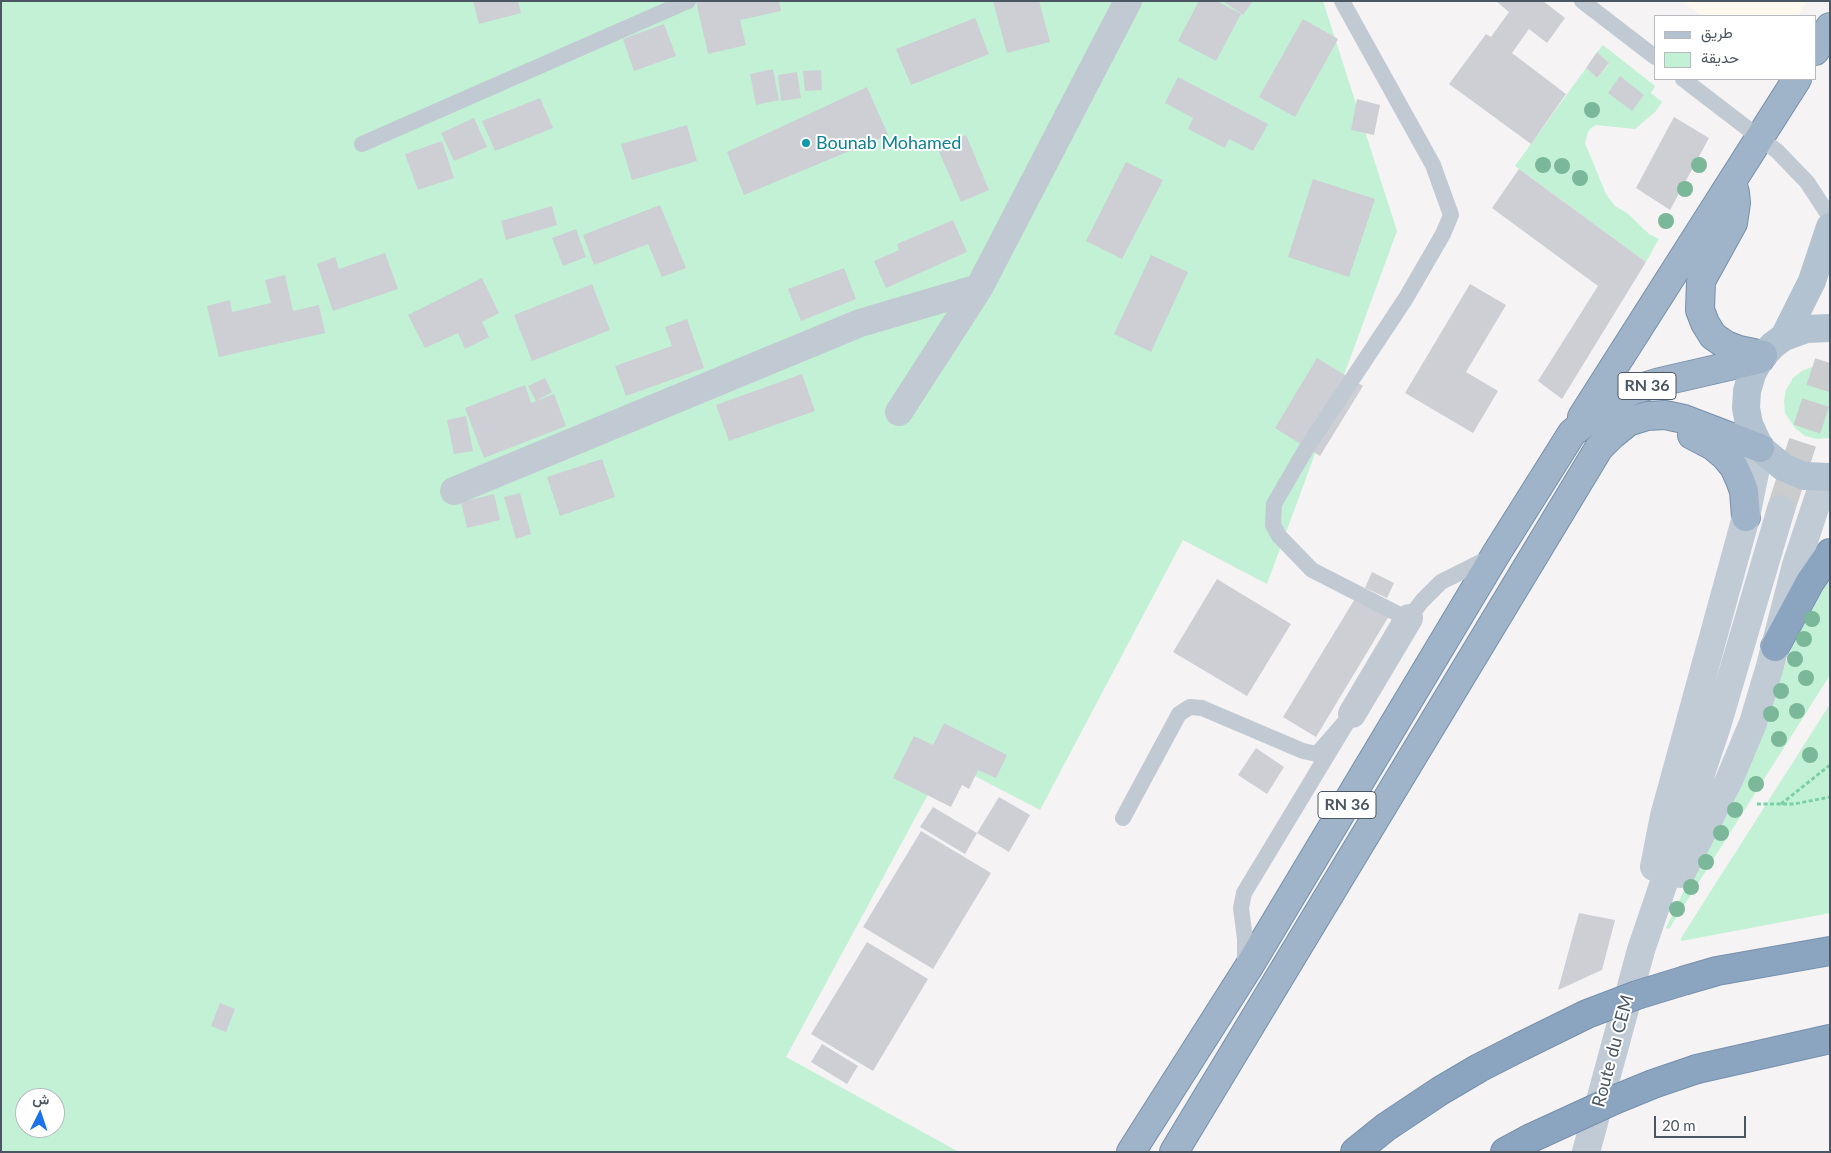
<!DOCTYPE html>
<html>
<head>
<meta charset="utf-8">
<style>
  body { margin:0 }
  #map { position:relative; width:1831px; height:1153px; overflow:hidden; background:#f5f3f3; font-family:Lato,Vazirmatn,sans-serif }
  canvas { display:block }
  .frame { position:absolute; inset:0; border:2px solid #4a5661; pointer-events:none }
  .legend { position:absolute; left:1654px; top:15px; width:162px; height:65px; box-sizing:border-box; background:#fff; border:1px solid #b7bbc0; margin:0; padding:6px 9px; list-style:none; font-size:15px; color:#4a5661 }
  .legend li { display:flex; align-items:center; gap:10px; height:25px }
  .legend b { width:25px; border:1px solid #b7bbc0 }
  .north { position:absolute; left:15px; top:1088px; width:50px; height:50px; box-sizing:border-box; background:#fff; border:1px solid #b7bbc0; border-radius:50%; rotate:4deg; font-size:14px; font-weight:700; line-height:20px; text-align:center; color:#4a5661 }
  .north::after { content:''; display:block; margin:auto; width:18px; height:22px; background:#1a73e8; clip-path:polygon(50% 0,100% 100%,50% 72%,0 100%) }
  .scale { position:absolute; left:1654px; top:1116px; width:92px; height:22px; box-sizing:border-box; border:2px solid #4a5661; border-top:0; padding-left:6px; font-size:15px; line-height:18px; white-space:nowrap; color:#4a5661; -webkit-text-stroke:4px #fff; paint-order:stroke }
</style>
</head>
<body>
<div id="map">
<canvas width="1831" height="1153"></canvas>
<div class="frame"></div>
<ul class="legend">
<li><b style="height:6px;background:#b3c2d1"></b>طريق</li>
<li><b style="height:14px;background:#c3f1d5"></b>حديقة</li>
</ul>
<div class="north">ش</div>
<div class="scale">20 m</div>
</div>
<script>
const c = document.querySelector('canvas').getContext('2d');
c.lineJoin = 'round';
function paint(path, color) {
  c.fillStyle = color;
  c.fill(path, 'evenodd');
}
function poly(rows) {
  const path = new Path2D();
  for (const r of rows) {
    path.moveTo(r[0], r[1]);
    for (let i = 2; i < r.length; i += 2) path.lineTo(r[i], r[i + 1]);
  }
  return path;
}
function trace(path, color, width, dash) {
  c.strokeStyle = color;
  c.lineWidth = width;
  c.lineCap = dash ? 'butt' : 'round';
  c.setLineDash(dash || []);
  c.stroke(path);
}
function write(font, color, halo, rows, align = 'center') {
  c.font = font + ' Lato,sans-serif';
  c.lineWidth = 4;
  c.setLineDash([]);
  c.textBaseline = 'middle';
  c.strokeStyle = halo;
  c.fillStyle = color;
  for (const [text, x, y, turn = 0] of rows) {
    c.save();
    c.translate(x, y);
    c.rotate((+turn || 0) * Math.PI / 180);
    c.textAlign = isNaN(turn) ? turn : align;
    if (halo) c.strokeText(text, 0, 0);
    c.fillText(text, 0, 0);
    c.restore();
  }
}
const commercial = poly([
  [1681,1,1807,1,1798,16,1702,16]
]);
const green = poly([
  [1,1,1323,1,1397,231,1267,584,1183,540,1040,810,946,761,786,1057,959,1152,1,1152],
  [25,1098,55,1098,55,1128,25,1128],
  [1603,45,1655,86,1651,93,1662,102,1655,112,1635,129,1596,125,1591,128,1588,132,1585,143,1606,194,1615,206,1627,213,1649,234,1659,239,1646,262,1515,166,1586,68,1597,78,1609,64,1597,52],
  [1823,366,1830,367,1830,438,1817,439,1805,436,1795,428,1785,413,1784,401,1786,390,1793,378,1802,371,1812,367],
  [1830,568,1830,675,1669,929,1666,928,1718,819,1777,686,1802,620],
  [1830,704,1830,913,1681,941,1681,938]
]);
const building = poly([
  [473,1,518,1,521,13,479,24],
  [696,1,779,1,781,11,740,20,746,45,708,54],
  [993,1,1039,1,1050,42,1007,53],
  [1199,1,1217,1,1241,14,1216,61,1178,41],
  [1223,1,1253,1,1243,15],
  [1496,1,1543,1,1565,18,1547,43,1529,29,1512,53,1566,94,1531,144,1449,84,1486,34,1491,37,1509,12],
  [975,18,989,54,911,85,896,49],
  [1303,19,1338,39,1295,117,1259,97],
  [664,24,676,56,634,71,623,39],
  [1597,52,1609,63,1597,78,1586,68],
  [773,69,779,100,756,105,750,74],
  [821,70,822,90,805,91,803,71],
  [797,72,801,98,781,101,778,75],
  [1620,76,1644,95,1632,111,1608,93],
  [1178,77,1268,124,1253,151,1229,139,1225,148,1188,129,1193,118,1165,103],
  [867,87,888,135,744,195,727,152],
  [540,98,553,128,495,151,482,121],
  [1357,99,1380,105,1374,135,1351,130],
  [1674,117,1709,138,1670,210,1636,188],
  [474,118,487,147,454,161,441,133],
  [687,125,697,161,632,180,621,144],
  [966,135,989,190,961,202,937,147],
  [442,141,454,178,418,190,405,154],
  [1126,162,1163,180,1122,259,1086,241],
  [1519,169,1646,262,1562,399,1538,381,1598,286,1492,208],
  [1313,179,1375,199,1349,277,1288,257],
  [660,205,686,268,662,277,648,244,594,265,583,235],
  [552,206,557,225,506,240,501,221],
  [953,220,967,252,886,288,874,261,899,250,897,244],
  [576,229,586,257,563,266,552,238],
  [385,253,398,289,333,311,317,264,335,257,339,269],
  [1151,255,1188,272,1151,352,1114,334],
  [844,268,856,299,801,321,788,289],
  [285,275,293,311,319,305,325,333,219,357,207,306,230,300,232,312,271,303,265,280],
  [482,278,499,313,482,322,489,337,465,349,458,333,425,348,408,315],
  [592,284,610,330,532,361,514,315],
  [1470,284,1506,305,1466,372,1498,391,1473,433,1405,393],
  [687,319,704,368,626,396,615,366,672,346,665,327],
  [1317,358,1363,386,1320,456,1275,428],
  [802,374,815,411,729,441,716,405],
  [545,378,552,392,536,401,528,386],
  [525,385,531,403,554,394,566,426,484,458,465,408],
  [466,416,473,451,454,454,447,420],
  [602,459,615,497,560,516,547,477],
  [520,493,531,534,516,539,504,497],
  [494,494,500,520,467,528,461,502],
  [1372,572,1394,583,1387,598,1365,588],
  [1217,579,1291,624,1247,696,1173,652],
  [1356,597,1389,616,1316,737,1283,717],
  [944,723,1007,755,996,778,978,770,969,789,962,785,951,807,893,778,914,736,933,745],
  [1256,748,1284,767,1267,794,1238,775],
  [999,797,1030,815,1009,852,977,833],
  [933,807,977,833,965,854,920,827],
  [921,831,991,873,933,969,863,927],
  [1579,913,1615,920,1602,970,1558,990],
  [867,942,928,979,873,1071,811,1034],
  [220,1003,235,1009,226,1032,211,1026],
  [822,1044,858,1066,847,1084,811,1062]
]);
const secondaryTunnel = poly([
  [1781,509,1830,358]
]);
const path = poly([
  [1757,804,1794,804,1830,797],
  [1781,804,1830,765]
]);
const service = poly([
  [1342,1,1433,165,1451,215,1443,234,1406,298,1306,449,1274,504,1273,525,1279,536,1312,570,1402,616,1409,618,1422,601,1441,582,1493,556],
  [1582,1,1655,57],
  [1683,79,1777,151,1807,182,1830,217],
  [362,144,688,1],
  [1123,818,1179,714,1190,707,1202,708,1303,751,1317,754,1352,714,1244,893,1241,908,1245,939,1245,967]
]);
const minor = poly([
  [899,412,979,288,1128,1],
  [454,491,860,323,979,288],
  [1352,714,1409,618]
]);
const secondary = poly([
  [1654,867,1664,816,1746,517,1760,448],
  [1681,874,1730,778,1753,723,1770,666,1796,565,1825,478],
  [1586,1152,1641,950,1716,729,1781,509]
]);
const primary = poly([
  [1830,328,1806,329,1784,337,1773,345,1760,359,1752,374,1747,391,1746,408,1749,424,1760,448,1783,467,1804,476,1830,477],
  [1784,337,1812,281,1830,227]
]);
const trunk = poly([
  [1815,51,1830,27],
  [1732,182,1735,193,1736,203,1733,223,1701,281,1700,310,1705,323,1713,336,1726,345,1739,350,1763,355],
  [1582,417,1797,79],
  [1692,435,1713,446,1725,456,1734,467,1740,480,1744,491,1746,517],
  [1131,1152,1248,968,1496,554,1572,433,1616,398,1637,389,1660,382,1760,359],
  [1174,1152,1599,448,1612,435,1628,422,1647,416,1665,415,1684,419,1760,448]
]);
const motorway = poly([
  [1775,647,1810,582,1830,553],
  [1686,980,1717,971,1830,951],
  [1697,1069,1830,1039],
  [1355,1152,1386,1127,1440,1091,1479,1068,1520,1047],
  [1505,1152,1529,1139]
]);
const motorwayBridge = poly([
  [1520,1047,1587,1014,1637,995,1686,980],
  [1529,1139,1614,1100,1653,1084,1697,1069]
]);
const trees = [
  [1592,110],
  [1543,165],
  [1699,165],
  [1562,166],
  [1580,178],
  [1685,189],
  [1666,221],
  [1812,619],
  [1804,639],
  [1795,659],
  [1806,678],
  [1781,691],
  [1797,711],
  [1771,714],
  [1779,739],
  [1810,755],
  [1756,784],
  [1735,810],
  [1721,833],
  [1706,862],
  [1691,887],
  [1677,909]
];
const markers = [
  [806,143,5,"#0f9aa8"]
];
const shields = [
  [1647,386,58],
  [1347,805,58]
];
const shieldNames = [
  ["RN 36",1647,386],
  ["RN 36",1347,805]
];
const cultureNames = [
  ["Bounab Mohamed",816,143]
];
const streetNames = [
  ["Route du CEM",1613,1051,-75]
];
paint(commercial, '#fdf9ef');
paint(green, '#c3f1d5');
paint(building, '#cdcfd5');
trace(secondaryTunnel, '#caccce', 28, [28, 14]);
trace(trunk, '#7690ad', 30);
trace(motorway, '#7690ad', 30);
trace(path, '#7ad0a6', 3, [4, 2.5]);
trace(service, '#c1cad2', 16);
trace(minor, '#c1cad2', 28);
trace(secondary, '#c1cbd6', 28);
trace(primary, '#b3c2d1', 28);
trace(trunk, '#9fb4c9', 28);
trace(motorway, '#8ba5c1', 28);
trace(motorwayBridge, '#7690ad', 30, []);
trace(motorwayBridge, '#8ba5c1', 28);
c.fillStyle = '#7bb799';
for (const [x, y] of trees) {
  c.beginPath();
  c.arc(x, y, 8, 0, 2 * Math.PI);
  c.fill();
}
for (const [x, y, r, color] of markers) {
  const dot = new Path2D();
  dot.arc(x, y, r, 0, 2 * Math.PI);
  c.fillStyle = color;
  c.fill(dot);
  trace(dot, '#fff', 2);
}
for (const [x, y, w] of shields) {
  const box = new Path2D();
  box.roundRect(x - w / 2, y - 13.5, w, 27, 4);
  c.fillStyle = '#fff';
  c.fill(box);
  trace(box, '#4a5661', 1);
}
write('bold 16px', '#4a5661', null, shieldNames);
write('18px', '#0d838f', '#fff', cultureNames, 'left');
write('18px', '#4a5661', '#fff', streetNames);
</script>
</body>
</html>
